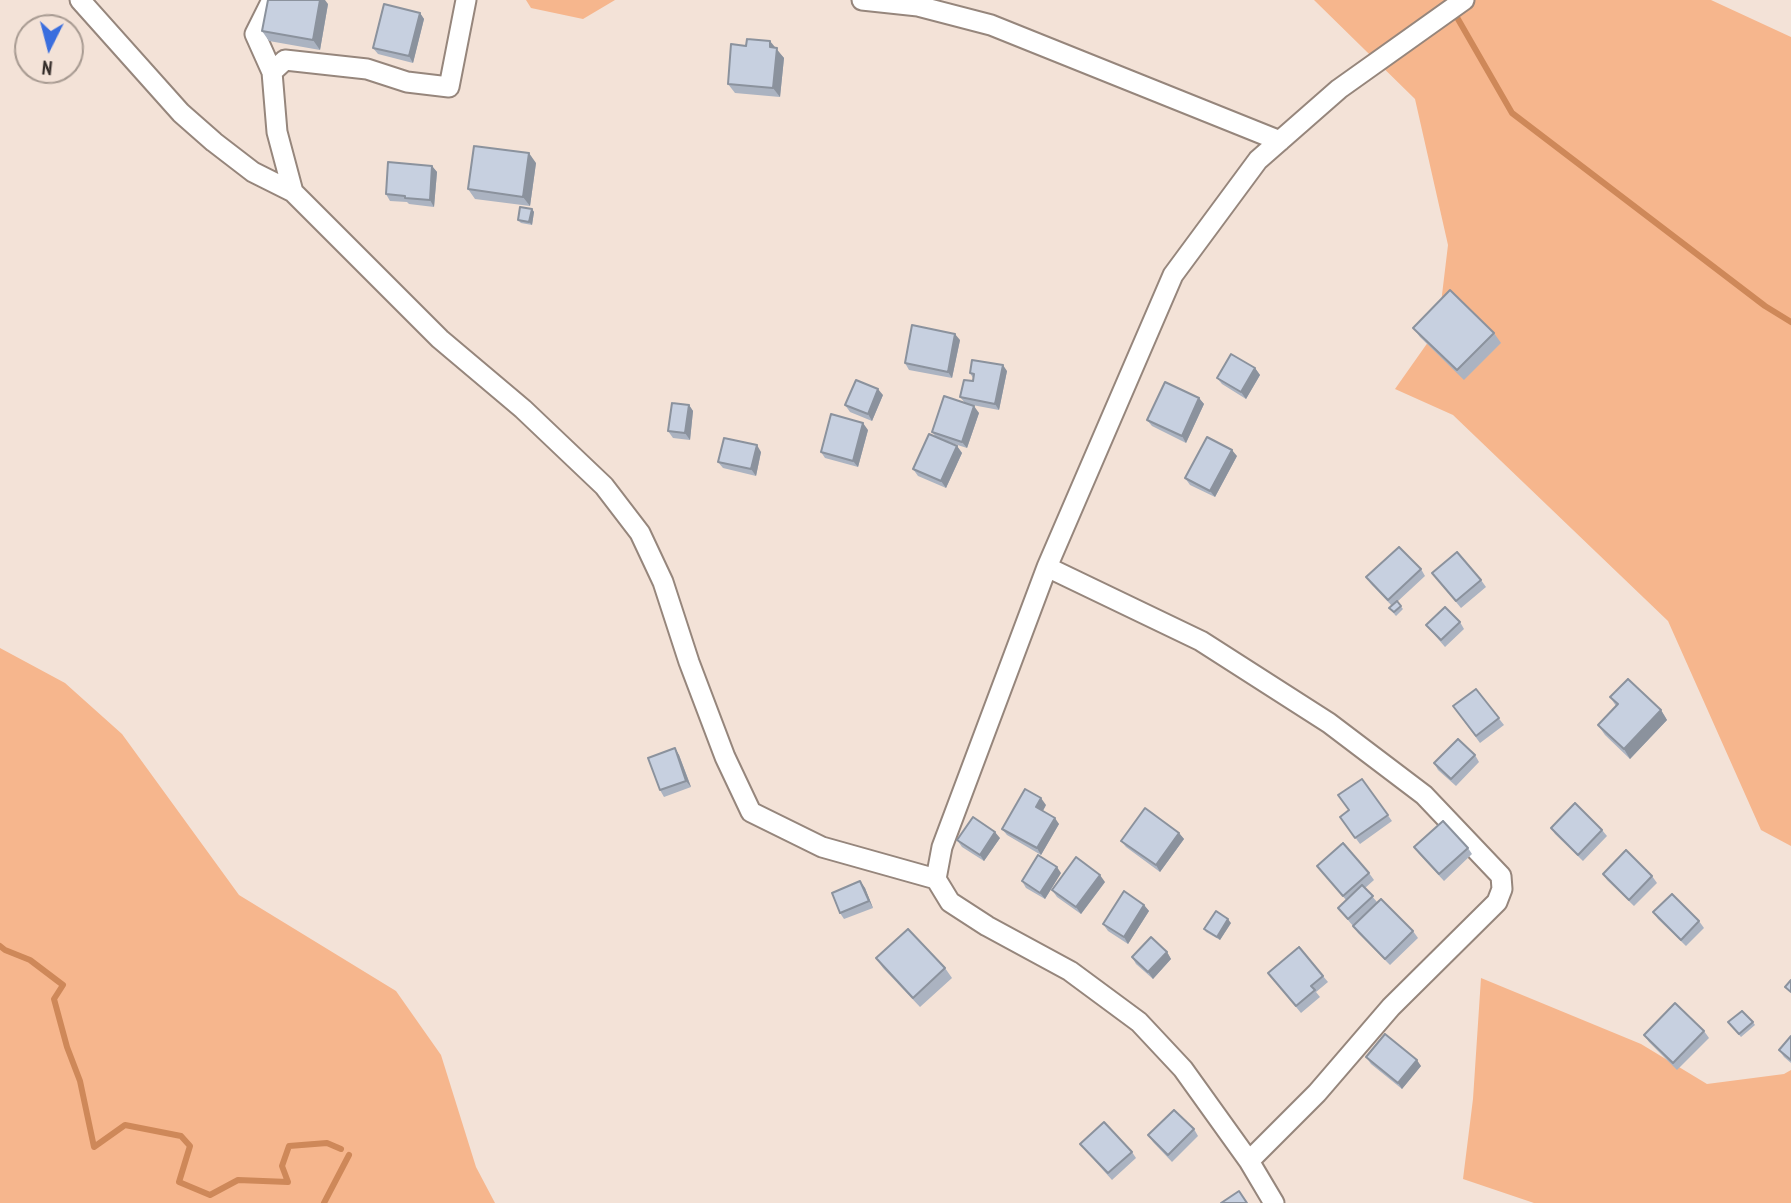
<!DOCTYPE html>
<html>
<head>
<meta charset="utf-8">
<style>
  body { margin:0 }
  #map { position:relative; width:1791px; height:1203px; overflow:hidden; background:#f3e2d7; font-family:"PT Sans Narrow",sans-serif }
  canvas { display:block }
  .north { position:absolute; left:14px; top:14px; width:70px; height:70px; box-sizing:border-box; background:#f3e2d7; border:2px solid #a79a91; border-radius:50%; rotate:186deg; font-size:19px; font-weight:700; line-height:28px; text-align:center; color:#342d29 }
  .north::after { content:''; display:block; margin:auto; width:24px; height:32px; background:#3a6ede; clip-path:polygon(50% 0,100% 100%,50% 72%,0 100%) }
</style>
</head>
<body>
<div id="map">
<canvas width="1791" height="1203"></canvas>
<div class="north">N</div>
</div>
<script>
const c = document.querySelector('canvas').getContext('2d');
c.lineJoin = 'round';
function paint(path, color) {
  c.fillStyle = color;
  c.fill(path, 'evenodd');
}
function poly(rows) {
  const path = new Path2D();
  for (const r of rows) {
    path.moveTo(r[0], r[1]);
    for (let i = 2; i < r.length; i += 2) path.lineTo(r[i], r[i + 1]);
  }
  return path;
}
function trace(path, color, width, dash) {
  c.strokeStyle = color;
  c.lineWidth = width;
  c.lineCap = dash ? 'butt' : 'round';
  c.setLineDash(dash || []);
  c.stroke(path);
}
const green = poly([
  [526,0,615,0,583,19,531,8],
  [1314,0,1711,0,1791,37,1791,846,1761,830,1668,621,1453,415,1395,389,1438,328,1448,245,1415,99],
  [0,648,65,683,122,734,239,895,396,991,441,1055,476,1167,495,1203,0,1203],
  [1481,978,1641,1044,1707,1084,1784,1074,1791,1070,1791,1203,1534,1203,1463,1179,1473,1099]
]);
const stream = poly([
  [1447,0,1512,113,1765,306,1791,322],
  [0,946,5,950,30,960,63,985,54,999,67,1047,80,1081,94,1147,125,1125,181,1136,190,1146,179,1182,210,1195,238,1180,288,1182,282,1166,289,1146,327,1143,341,1149],
  [324,1203,349,1155]
]);
const minor = poly([
  [80,0,181,113,214,142,253,172,293,192],
  [272,0,255,34,272,72,277,132,293,192,440,339,523,409,604,486,640,533,663,582,689,662,725,757,751,812,822,847,936,879],
  [862,0,918,6,991,25,1280,141],
  [272,72,285,60,367,69,407,82,449,87,466,0],
  [1047,567,1201,641,1329,723,1424,795,1501,876,1502,889,1497,902,1391,1007,1317,1093,1249,1161],
  [1274,1203,1249,1161,1183,1069,1139,1022,1070,971,987,926,950,902,936,879,942,847,1047,567,1173,275,1258,160,1339,89,1464,0]
]);
const wall = poly([
  [328,4,320,50,269,41,262,31],
  [420,13,424,19,413,63,378,54,373,48],
  [775,48,784,58,780,97,735,93,728,84],
  [536,163,530,206,475,199,468,189],
  [432,166,437,172,434,207,409,204,407,202,390,201,386,194],
  [532,209,534,212,532,225,521,223,518,220],
  [1413,328,1494,333,1501,343,1464,380,1420,337],
  [960,340,952,378,909,370,905,363],
  [1255,368,1260,375,1246,399,1222,384,1217,378],
  [1007,371,999,410,967,404,979,413,967,448,948,442,957,446,962,453,946,488,918,476,913,469,936,437,932,432,965,403,960,397,973,381,973,378,970,373],
  [883,395,872,421,850,412,845,405],
  [1199,398,1204,404,1186,443,1152,426,1147,420],
  [689,405,693,411,690,440,673,438,668,431],
  [868,430,858,467,825,458,821,452],
  [761,452,756,476,723,468,718,462],
  [1237,456,1215,497,1190,485,1185,478],
  [1421,569,1425,576,1397,602,1403,609,1396,616,1389,608,1392,606,1371,584,1366,577],
  [1432,573,1481,580,1486,587,1461,608],
  [1460,622,1464,629,1445,647,1426,625],
  [1476,689,1504,725,1480,743,1453,706],
  [1610,697,1661,710,1667,720,1630,759,1605,735,1598,725,1616,706],
  [675,748,679,755,691,787,664,797,660,790],
  [1475,755,1479,762,1456,786,1438,770,1434,763],
  [1362,779,1392,821,1360,844,1340,817,1349,810],
  [1046,805,1043,811,1059,824,1041,855,1007,835,1002,829],
  [1551,828,1602,830,1607,836,1583,861,1555,834],
  [1179,833,1184,839,1160,872,1126,847,1121,841],
  [1000,838,984,861,962,847,957,840],
  [1414,847,1468,848,1472,854,1444,881,1419,854],
  [1317,866,1369,873,1374,880,1365,888,1377,902,1353,926,1338,908,1346,900],
  [1061,873,1045,899,1026,888,1022,881],
  [1603,874,1652,876,1657,883,1634,906,1607,880],
  [860,881,865,888,873,908,844,919,840,913],
  [1105,882,1081,914,1057,897,1052,890],
  [1144,905,1149,911,1128,944,1108,931,1103,924],
  [1653,912,1699,921,1704,928,1686,946,1658,919],
  [1231,923,1220,940,1206,932,1204,929],
  [1353,926,1413,931,1418,938,1390,965,1358,933],
  [1167,952,1171,959,1153,979,1136,964,1132,957],
  [876,958,945,968,952,978,920,1007,883,968],
  [1268,973,1323,976,1328,982,1316,992,1320,997,1301,1013],
  [1753,1022,1755,1025,1741,1037,1731,1026],
  [1704,1031,1709,1038,1677,1070,1649,1042,1644,1035],
  [1791,1036,1791,1063,1784,1057,1779,1050],
  [1366,1057,1421,1066,1402,1089,1371,1064],
  [1194,1129,1198,1136,1172,1162,1153,1142,1148,1135],
  [1080,1144,1132,1152,1136,1158,1112,1180,1085,1150]
]);
const shadedWall = poly([
  [320,0,325,0,328,4,320,50,313,40],
  [420,13,424,19,413,63,409,56],
  [770,41,784,58,780,97,773,88,770,47],
  [529,153,536,163,530,206,523,197],
  [432,166,437,172,434,207,430,200],
  [532,209,534,212,532,225,529,222],
  [955,334,960,340,952,378,948,372],
  [1003,365,1007,371,999,410,995,404],
  [1255,368,1260,375,1246,399,1241,392],
  [878,389,883,395,872,421,868,414],
  [1199,398,1204,404,1186,443,1182,436],
  [689,405,693,411,690,440,685,433],
  [974,406,979,413,967,448,962,442],
  [863,423,868,430,858,467,853,461],
  [757,445,761,452,756,476,751,469],
  [957,446,962,453,946,488,941,481],
  [1232,450,1237,456,1215,497,1210,491],
  [1661,710,1667,720,1630,759,1624,749],
  [675,748,679,755,691,787,686,781],
  [1041,798,1046,805,1041,814,1036,807],
  [1055,818,1059,824,1041,855,1037,848],
  [995,832,1000,838,984,861,980,855],
  [1179,833,1184,839,1160,872,1156,865],
  [1057,867,1061,873,1045,899,1040,893],
  [1100,875,1105,882,1081,914,1076,907],
  [860,881,865,888,873,908,869,901],
  [1144,905,1149,911,1128,944,1124,937],
  [1228,919,1231,923,1220,940,1217,937],
  [1167,952,1171,959,1153,979,1148,972],
  [1417,1060,1421,1066,1402,1089,1398,1083]
]);
const building = poly([
  [268,0,320,0,313,40,262,31,268,0],
  [384,4,420,13,409,56,373,48,384,4],
  [747,39,770,41,770,47,777,48,773,88,728,84,731,44,746,46,747,39],
  [474,146,529,153,523,197,468,189,474,146],
  [388,162,432,166,430,200,405,198,405,196,386,194,388,162],
  [520,207,532,209,529,222,518,220,520,207],
  [1450,290,1494,333,1457,370,1413,328,1450,290],
  [912,325,955,334,948,372,905,363,912,325],
  [1231,354,1255,368,1241,392,1217,378,1231,354],
  [972,360,1003,365,995,404,960,397,964,380,973,381,974,374,970,373,972,360],
  [856,380,878,389,868,414,845,405,856,380],
  [1165,382,1199,398,1182,436,1147,420,1165,382],
  [944,396,974,406,962,442,932,432,944,396],
  [672,403,689,405,685,433,668,431,672,403],
  [831,414,863,423,853,461,821,452,831,414],
  [929,434,957,446,941,481,913,469,929,434],
  [1207,437,1232,450,1210,491,1185,478,1207,437],
  [724,438,757,445,751,469,718,462,724,438],
  [1399,547,1421,569,1388,600,1366,577,1399,547],
  [1457,552,1481,580,1456,601,1432,573,1457,552],
  [1397,601,1401,606,1394,612,1389,608,1397,601],
  [1445,607,1460,622,1441,640,1426,625,1445,607],
  [1628,679,1661,710,1624,749,1598,725,1618,704,1610,697,1628,679],
  [1476,689,1499,718,1476,736,1453,706,1476,689],
  [1458,739,1475,755,1451,779,1434,763,1458,739],
  [675,748,686,781,660,790,648,758,675,748],
  [1362,779,1388,815,1355,838,1340,817,1349,810,1338,795,1362,779],
  [1025,789,1041,798,1036,807,1055,818,1037,848,1002,829,1025,789],
  [1575,803,1602,830,1578,855,1551,828,1575,803],
  [1145,808,1179,833,1156,865,1121,841,1145,808],
  [973,817,995,832,980,855,957,840,973,817],
  [1443,821,1468,848,1439,874,1414,847,1443,821],
  [1343,843,1369,873,1343,896,1317,866,1343,843],
  [1626,850,1652,876,1629,900,1603,874,1626,850],
  [1038,855,1057,867,1040,893,1022,881,1038,855],
  [1076,857,1100,875,1076,907,1052,890,1076,857],
  [860,881,869,901,840,913,832,893,860,881],
  [1362,885,1373,896,1348,919,1338,908,1362,885],
  [1124,891,1144,905,1124,937,1103,924,1124,891],
  [1672,894,1699,921,1681,940,1653,912,1672,894],
  [1381,899,1413,931,1385,959,1353,926,1381,899],
  [1216,911,1228,919,1217,937,1204,929,1216,911],
  [908,929,945,968,913,998,876,958,908,929],
  [1151,937,1167,952,1148,972,1132,957,1151,937],
  [1299,947,1323,976,1311,986,1315,990,1296,1006,1268,973,1299,947],
  [1791,980,1791,992,1785,987,1791,980],
  [1675,1003,1704,1031,1673,1063,1644,1035,1675,1003],
  [1742,1011,1753,1022,1739,1034,1728,1022,1742,1011],
  [1385,1034,1417,1060,1398,1083,1366,1057,1385,1034],
  [1791,1036,1791,1060,1779,1050,1791,1036],
  [1174,1110,1194,1129,1168,1155,1148,1135,1174,1110],
  [1104,1122,1132,1152,1108,1173,1080,1144,1104,1122],
  [1239,1191,1247,1203,1221,1203,1239,1191]
]);
paint(green, '#f6b68d');
trace(stream, '#ce8859', 6);
trace(minor, '#96867c', 23);
trace(minor, '#fff', 19);
paint(wall, '#abb3c1');
paint(shadedWall, '#8b929d');
paint(building, '#c7d0e0');
trace(building, '#8b929d', 2);
</script>
</body>
</html>
